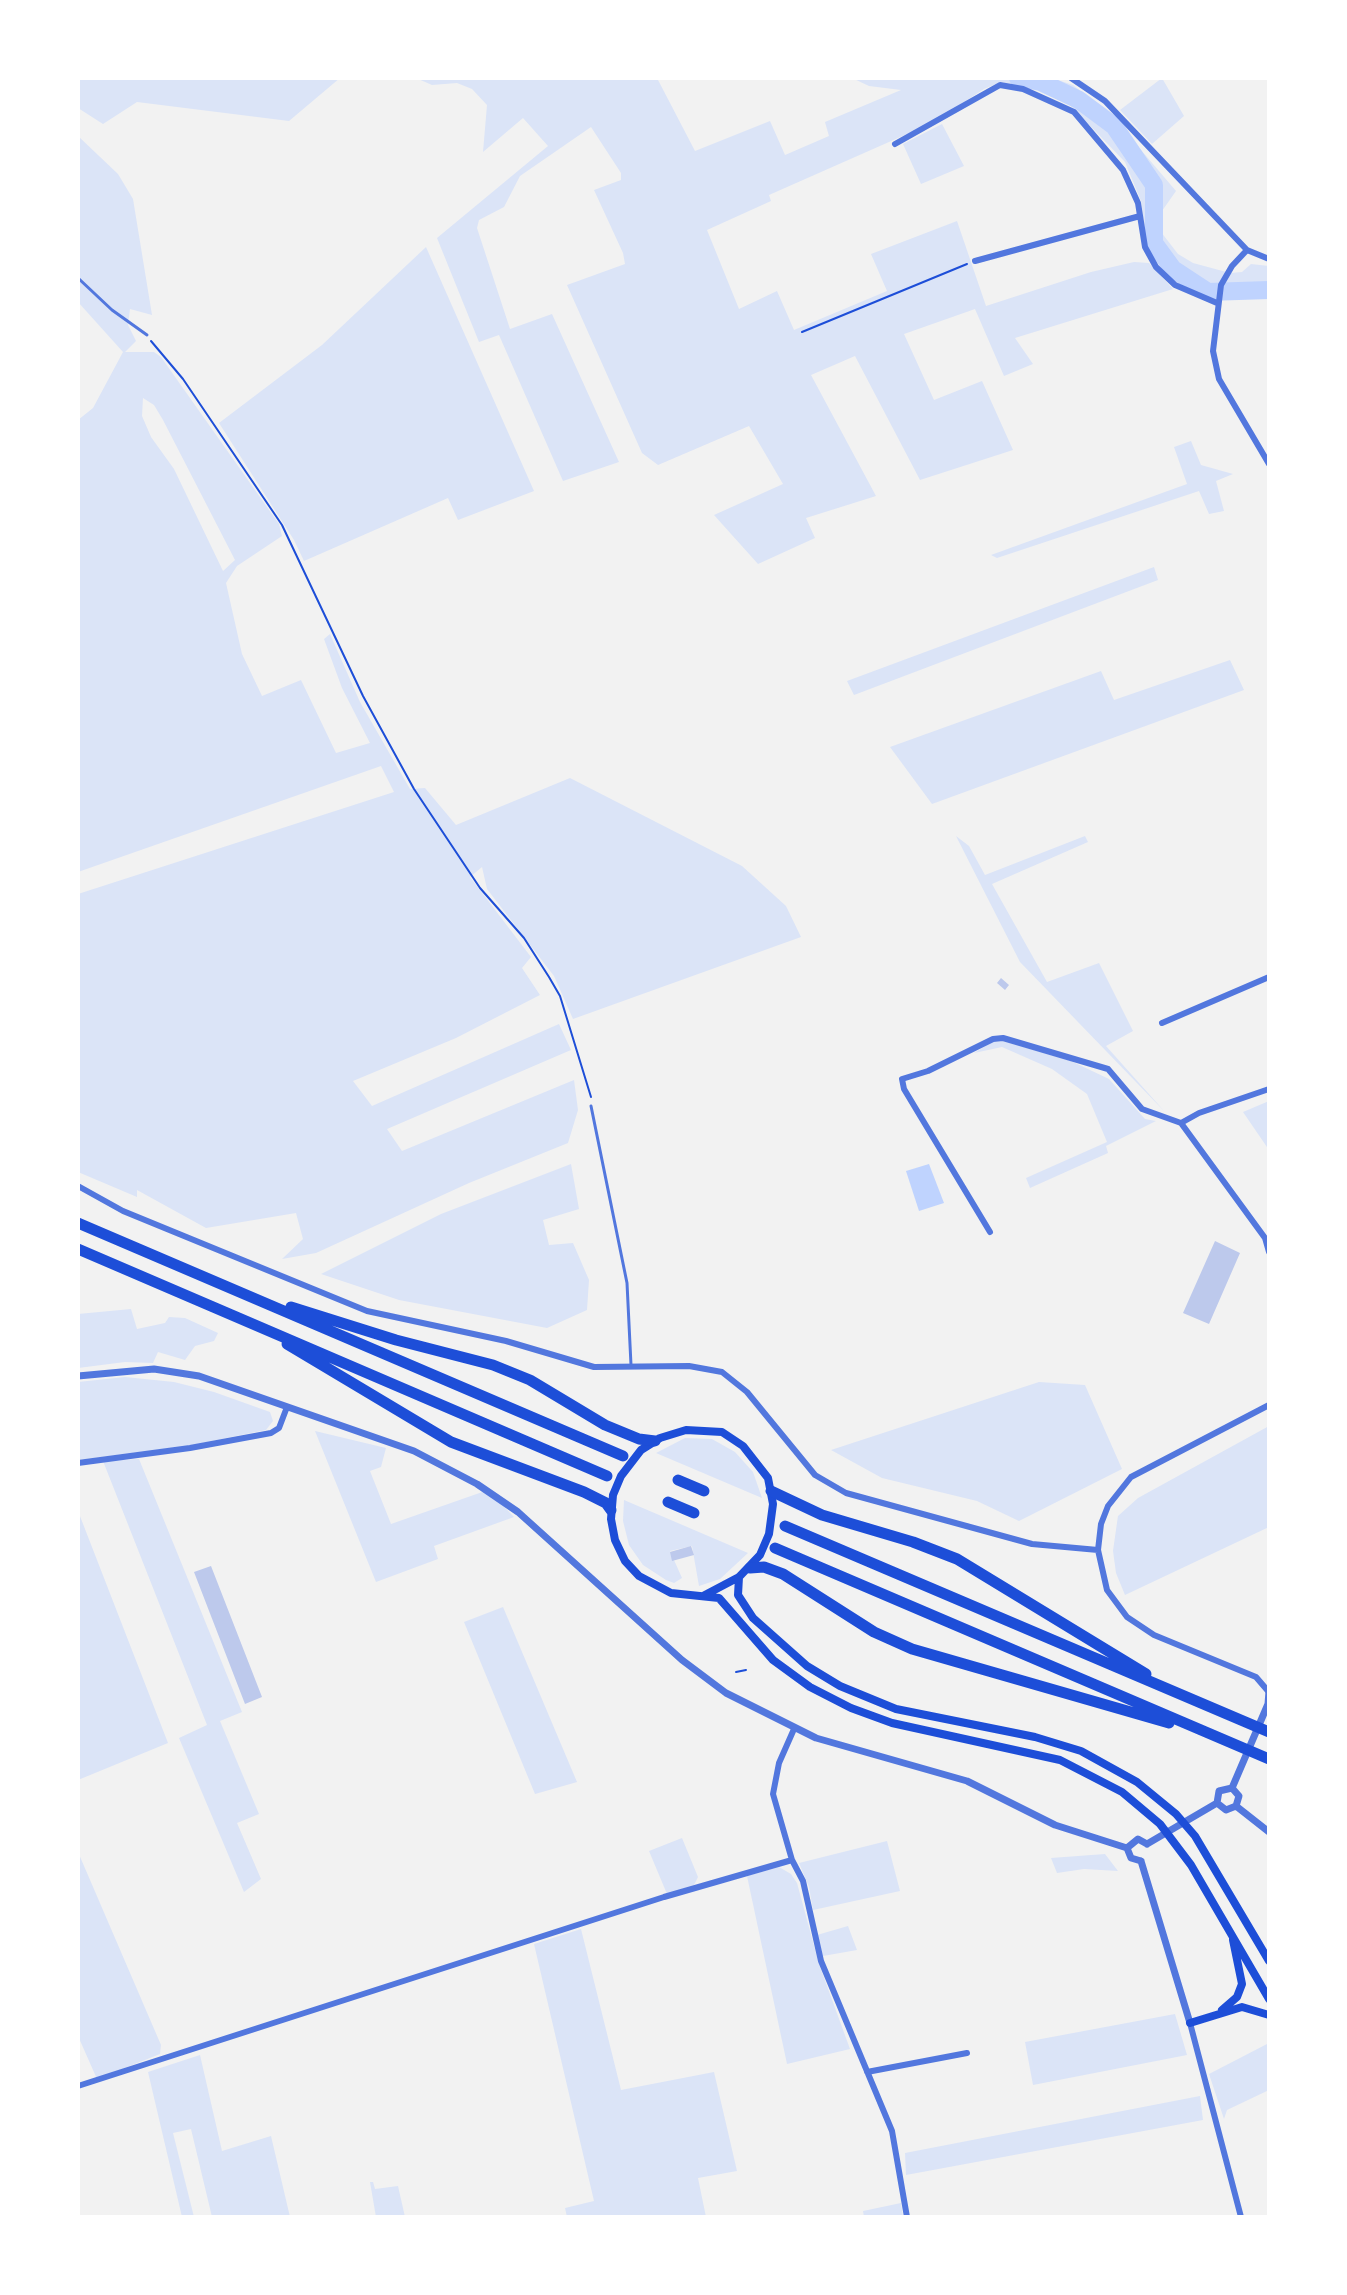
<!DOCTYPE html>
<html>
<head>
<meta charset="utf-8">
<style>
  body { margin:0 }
  #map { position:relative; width:1347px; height:2295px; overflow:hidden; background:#f2f2f2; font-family:"Public Sans",sans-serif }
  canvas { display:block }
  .frame { position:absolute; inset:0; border:80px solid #fff; pointer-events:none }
</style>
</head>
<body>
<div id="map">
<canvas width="1347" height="2295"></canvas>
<div class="frame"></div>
</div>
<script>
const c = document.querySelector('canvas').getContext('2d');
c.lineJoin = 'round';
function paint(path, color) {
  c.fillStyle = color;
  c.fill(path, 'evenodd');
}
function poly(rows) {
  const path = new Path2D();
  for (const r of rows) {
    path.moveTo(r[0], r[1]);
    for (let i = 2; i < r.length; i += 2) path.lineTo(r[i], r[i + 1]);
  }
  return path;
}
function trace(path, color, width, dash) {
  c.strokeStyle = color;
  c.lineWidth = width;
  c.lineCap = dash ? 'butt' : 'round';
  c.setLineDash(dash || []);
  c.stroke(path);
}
const green = poly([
  [78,78,340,78,289,121,137,102,103,124,78,108],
  [416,78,657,78,695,151,770,121,785,155,829,136,825,122,901,90,869,86,852,78,1052,78,1073,85,1112,116,1176,191,1162,211,1161,232,1178,254,1193,263,1230,273,1242,272,1251,264,1269,266,1269,293,1201,282,1172,269,1156,254,1145,232,1141,201,1125,162,1070,105,1032,88,1001,82,984,89,932,123,769,195,771,201,707,230,739,309,777,291,794,330,887,291,871,254,957,221,986,306,1091,272,1134,262,1149,263,1173,289,1015,338,1033,364,1004,376,975,309,904,334,934,400,982,381,1013,450,920,480,855,356,811,375,876,496,806,518,815,538,758,564,714,515,783,484,749,426,658,465,642,453,567,285,625,264,623,253,594,190,621,180,621,173,591,127,520,176,504,207,479,220,477,228,510,329,552,314,619,462,563,481,499,335,479,342,437,238,548,146,523,118,483,152,487,105,472,89,457,83,432,85],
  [1162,78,1184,116,1152,144,1120,110],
  [942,124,964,166,921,184,903,144],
  [78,136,118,174,133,199,152,315,130,309,128,325,136,341,125,352,154,352,161,357,279,524,282,536,237,566,226,583,242,654,262,696,301,680,336,753,370,743,342,688,324,639,330,634,360,702,410,789,425,788,456,825,570,778,742,866,786,906,801,937,573,1019,554,976,487,889,482,867,470,877,531,957,522,968,540,995,456,1038,353,1081,372,1106,559,1024,571,1050,387,1129,402,1151,574,1080,578,1110,568,1143,469,1183,316,1253,282,1259,303,1239,296,1213,206,1228,137,1190,137,1197,78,1172,78,894,394,792,381,766,78,872,78,420,93,408,123,352,78,302],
  [143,398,154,405,163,420,235,560,223,571,174,469,151,437,142,416],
  [426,247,534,491,458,520,448,498,304,561,294,540,219,423,322,345],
  [1191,441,1201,465,1233,474,1216,481,1224,511,1209,514,1199,491,997,558,991,555,1187,484,1174,447],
  [1154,567,1158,580,854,695,847,681],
  [1230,660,1244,690,932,804,890,747,1101,671,1114,700],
  [956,836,969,846,985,875,1085,836,1088,842,992,884,1047,982,1099,963,1133,1031,1106,1046,1165,1112,1020,962],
  [1003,1041,1071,1061,1109,1079,1145,1119,1156,1121,1106,1146,1108,1153,1030,1188,1026,1178,1107,1142,1087,1094,1052,1069,1002,1047,974,1053,992,1042],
  [1269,1101,1269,1150,1243,1112],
  [571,1164,579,1209,543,1220,549,1245,573,1243,589,1280,587,1310,547,1328,399,1300,321,1274,441,1214],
  [131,1309,137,1329,165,1323,169,1317,185,1318,218,1333,214,1341,195,1346,185,1360,158,1352,153,1363,125,1362,78,1368,78,1314],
  [125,1377,174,1382,214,1392,270,1412,273,1421,266,1430,187,1446,78,1460,78,1382],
  [1039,1382,1085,1385,1122,1469,1019,1521,977,1501,882,1478,831,1450],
  [1269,1426,1269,1527,1125,1595,1116,1573,1113,1551,1118,1516,1138,1498],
  [315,1431,386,1448,381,1467,370,1471,391,1524,488,1490,514,1517,434,1546,438,1559,376,1582],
  [685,1438,712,1439,735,1452,753,1472,762,1498,656,1453],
  [139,1459,242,1712,220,1721,259,1814,237,1823,261,1879,244,1892,179,1738,207,1725,103,1461],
  [624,1500,748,1553,720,1579,699,1586,692,1546,670,1551,682,1578,674,1583,666,1580,643,1565,629,1545,623,1521],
  [78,1511,168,1743,78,1780],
  [503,1607,577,1782,535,1794,464,1622],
  [682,1838,698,1877,694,1885,667,1894,649,1851],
  [887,1841,900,1891,813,1910,809,1887,799,1863],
  [78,1852,161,2045,160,2054,97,2079,78,2036],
  [1105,1854,1118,1871,1084,1869,1057,1873,1051,1858],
  [779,1867,791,1874,797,1883,819,1964,850,2049,787,2064,747,1876],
  [848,1926,857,1950,823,1956,817,1935],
  [581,1929,621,2090,714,2072,737,2171,698,2178,706,2217,567,2217,565,2208,594,2201,534,1944],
  [1175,2014,1187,2055,1033,2085,1025,2042],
  [1267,2044,1269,2090,1227,2110,1224,2119,1209,2074],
  [200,2055,222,2151,271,2136,290,2217,212,2217,191,2129,173,2133,194,2217,182,2217,148,2072],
  [1200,2096,1203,2120,906,2175,905,2153],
  [373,2182,375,2189,398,2186,405,2217,376,2217,370,2182],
  [901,2203,903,2217,864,2217,863,2211]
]);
const water = poly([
  [929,1164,944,1203,919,1211,906,1171]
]);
const river = poly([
  [1018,78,1041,82,1079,100,1114,126,1154,185,1154,243,1173,269,1208,292,1269,290]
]);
const building = poly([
  [1001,978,1009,985,1005,990,997,983],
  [1215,1241,1240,1253,1209,1324,1183,1313],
  [691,1546,694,1555,672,1561,670,1552],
  [211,1566,262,1697,245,1704,194,1572]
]);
const path = poly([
  [802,332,967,264],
  [151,341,183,379,282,525,363,696,414,789,480,888,524,938,549,977,560,996,591,1097],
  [736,1672,746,1670]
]);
const service = poly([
  [78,278,112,310,147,335],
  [591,1106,627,1283,631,1365]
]);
const minor = poly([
  [1071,78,1105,101,1247,250,1269,259],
  [895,144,1000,85,1023,89,1074,112,1123,170,1138,203,1145,247,1156,267,1175,285,1217,303],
  [1247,250,1232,266,1221,285,1213,351,1219,379,1269,464],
  [975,261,1140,216],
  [1162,1023,1269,977],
  [1181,1123,1199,1113,1269,1089],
  [78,1186,123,1211,367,1311,506,1341,594,1367,689,1366,722,1372,747,1392,815,1475,846,1493,1032,1544,1098,1550],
  [990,1232,904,1089,902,1079,928,1071,993,1039,1003,1038,1108,1069,1142,1109,1181,1123,1265,1238,1269,1252],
  [78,1463,190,1448,271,1433,279,1428,287,1407],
  [1268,1691,1256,1677,1154,1635,1127,1617,1107,1590,1098,1550,1101,1524,1108,1506,1131,1477,1269,1405],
  [794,1729,779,1763,773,1794,792,1860,803,1881,821,1961,892,2131,907,2217],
  [1190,2023,1241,2217],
  [867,2072,967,2053],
  [78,2086,664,1897,792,1860]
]);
const tertiary = poly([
  [78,1376,154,1369,199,1376,414,1451,477,1484,518,1512,682,1660,726,1693,816,1738,967,1781,1055,1825,1127,1848],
  [1232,1788,1268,1704,1269,1691],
  [1232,1788,1239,1796,1236,1806],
  [1217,1803,1219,1791,1232,1788],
  [1217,1803,1226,1810,1236,1806],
  [1236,1806,1269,1832],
  [1147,1844,1217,1803],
  [1127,1848,1138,1839,1147,1844],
  [1127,1848,1131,1858,1141,1861],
  [1141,1861,1190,2023]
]);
const secondary = poly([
  [739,1577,738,1595,753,1618,807,1666,840,1686,896,1709,1035,1737,1081,1751,1137,1782,1176,1814,1195,1836,1269,1961],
  [703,1596,739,1577,760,1555,769,1534,773,1504,768,1478,743,1446,722,1432,686,1430,660,1438,641,1450,621,1476,613,1495,611,1519,615,1540,625,1561,639,1576,671,1593,719,1598,773,1660,810,1687,851,1708,892,1723,1060,1760,1122,1792,1160,1824,1191,1865,1269,1999],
  [1222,2010,1237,1997,1242,1984,1233,1940],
  [1190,2023,1242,2007,1269,2015]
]);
const motorway = poly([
  [78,1223,623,1456],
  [78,1249,607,1476],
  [291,1307,396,1340,493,1365,530,1380,605,1425,639,1439,655,1441],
  [287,1344,451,1442,584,1492,606,1503,611,1510],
  [678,1480,704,1491],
  [771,1491,822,1515,913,1542,957,1559,1146,1674],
  [668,1502,694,1513],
  [785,1526,1269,1732],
  [775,1548,1269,1759],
  [750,1568,764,1567,783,1574,874,1632,912,1649,1169,1723]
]);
paint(green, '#dbe4f7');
paint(water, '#bfd3fe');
trace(river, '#bfd3fe', 18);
paint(building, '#bdc9ec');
trace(path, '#1d4ed8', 2);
trace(service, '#5277de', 3);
trace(minor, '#5277de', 6);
trace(tertiary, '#5277de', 7);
trace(secondary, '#1d4ed8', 8);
trace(motorway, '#1d4ed8', 11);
</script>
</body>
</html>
